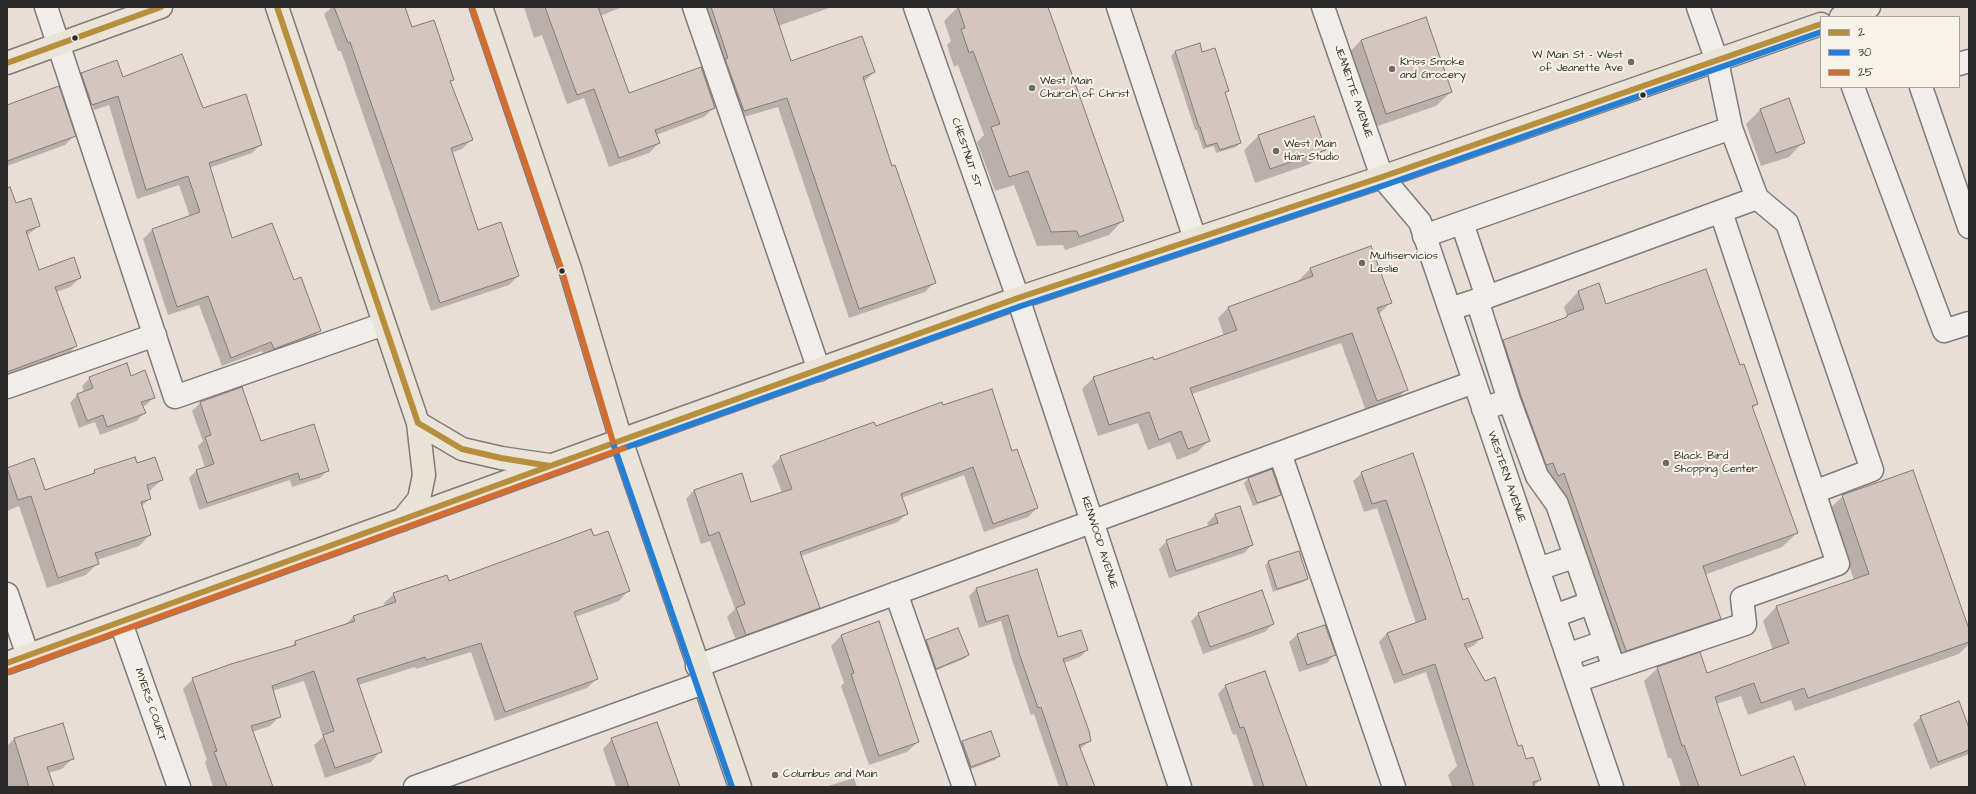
<!DOCTYPE html>
<html>
<head>
<meta charset="utf-8">
<style>
  body { margin:0 }
  #map { position:relative; width:1976px; height:794px; overflow:hidden; background:#e8ddd7; font-family:"Architects Daughter",sans-serif }
  canvas { display:block }
  .frame { position:absolute; inset:0; border:8px solid #2b2b2b; pointer-events:none }
  .legend { position:absolute; left:1820px; top:16px; width:140px; height:72px; box-sizing:border-box; background:#f7f3e8; border:1px solid #a5a39c; margin:0; padding:5px 7px; list-style:none; font-size:12px; color:#2b2b2b }
  .legend li { display:flex; align-items:center; gap:8px; height:20px }
  .legend b { width:20px; border:1px solid #a5a39c }
</style>
</head>
<body>
<div id="map">
<canvas width="1976" height="794"></canvas>
<div class="frame"></div>
<ul class="legend">
<li><b style="height:5px;background:#b68e3c"></b>2</li>
<li><b style="height:5px;background:#257ed6"></b>30</li>
<li><b style="height:5px;background:#d36c31"></b>25</li>
</ul>
</div>
<script>
const c = document.querySelector('canvas').getContext('2d');
c.lineJoin = 'round';
function paint(path, color) {
  c.fillStyle = color;
  c.fill(path, 'evenodd');
}
function poly(rows) {
  const path = new Path2D();
  for (const r of rows) {
    path.moveTo(r[0], r[1]);
    for (let i = 2; i < r.length; i += 2) path.lineTo(r[i], r[i + 1]);
  }
  return path;
}
function trace(path, color, width, dash) {
  c.strokeStyle = color;
  c.lineWidth = width;
  c.lineCap = dash ? 'butt' : 'round';
  c.setLineDash(dash || []);
  c.stroke(path);
}
function write(font, color, halo, rows, align = 'center') {
  c.font = font + ' "Architects Daughter",sans-serif';
  c.lineWidth = 4;
  c.setLineDash([]);
  c.textBaseline = 'middle';
  c.strokeStyle = halo;
  c.fillStyle = color;
  for (const [text, x, y, turn = 0] of rows) {
    c.save();
    c.translate(x, y);
    c.rotate((+turn || 0) * Math.PI / 180);
    c.textAlign = isNaN(turn) ? turn : align;
    if (halo) c.strokeText(text, 0, 0);
    c.fillText(text, 0, 0);
    c.restore();
  }
}
const shadow = poly([
  [332,7,404,7,412,28,452,80,450,83,471,140,462,149,451,153,477,232,518,276,509,285,431,311,341,51,338,51,324,14],
  [524,7,622,7,600,16,628,95,714,108,704,117,656,135,659,143,649,153,609,167,584,98,567,104,542,35,534,38],
  [698,7,832,7,778,26,790,63,874,72,864,82,892,168,935,282,925,292,849,318,778,107,734,120],
  [958,7,1047,7,1123,220,1109,235,1065,250,1063,245,1037,246,1014,185,995,191,977,142,984,135,958,65,954,67,947,45,951,41,944,21],
  [1361,40,1451,92,1436,106,1372,128,1347,55],
  [1199,45,1202,53,1228,90,1224,94,1240,143,1236,147,1216,153,1214,146,1203,149,1197,130,1195,130,1171,56,1175,52],
  [81,74,122,78,202,109,261,144,252,153,209,168,232,239,320,331,310,340,264,357,262,351,222,366,199,305,168,315,143,239,152,230,190,217,179,185,137,199,109,105,82,114,72,83],
  [81,78,84,78,94,110,92,110],
  [7,106,74,136,65,145,7,166],
  [1761,109,1803,142,1789,157,1761,166,1746,124],
  [1258,136,1324,150,1310,164,1255,183,1244,150],
  [7,207,39,226,26,236,39,271,80,278,70,287,56,292,76,346,67,355,7,378],
  [1370,247,1391,302,1379,314,1407,389,1396,400,1366,411,1341,343,1192,394,1209,441,1197,452,1177,460,1170,442,1148,450,1138,423,1098,436,1082,389,1093,378,1153,362,1224,336,1218,318,1229,307,1300,282,1299,280,1310,269],
  [1598,285,1606,305,1739,366,1757,404,1752,409,1797,533,1782,547,1704,575,1720,619,1706,633,1612,665,1489,355,1503,341,1564,320,1567,316,1564,307,1578,292],
  [131,377,154,397,146,405,142,407,144,413,137,421,100,435,95,422,79,428,70,403,77,395,84,393,82,386,90,378],
  [241,388,260,443,328,470,320,478,292,487,290,480,199,510,189,478,196,471,205,468,198,446,203,441,192,411,200,403],
  [942,406,1011,452,1037,508,1028,517,984,532,964,475,901,498,907,513,898,522,801,556,819,607,810,616,737,643,727,617,735,609,710,541,701,544,686,499,694,490,751,503,782,493,772,466,781,457],
  [1413,455,1463,601,1482,638,1473,646,1466,649,1517,747,1540,780,1533,787,1452,787,1448,775,1457,766,1426,672,1394,684,1379,642,1387,633,1416,623,1377,508,1364,512,1353,481,1362,473],
  [136,464,162,480,148,492,150,498,141,507,150,535,139,546,97,560,98,563,86,575,47,588,19,506,7,511,7,469,44,491,90,476,95,471],
  [1272,470,1280,494,1276,498,1253,506,1244,483,1248,479],
  [1843,496,1969,632,1969,644,1959,654,1795,711,1791,700,1748,715,1741,696,1716,704,1741,777,1805,787,1681,787,1671,758,1668,758,1644,681,1658,668,1706,675,1773,650,1763,621,1776,607,1854,580,1829,509],
  [1239,507,1252,545,1244,553,1169,578,1159,549,1167,541,1209,527,1207,523,1215,515],
  [593,538,628,591,619,601,575,617,597,679,587,688,495,721,471,652,416,669,415,667,358,685,380,752,371,762,325,778,314,745,323,737,304,681,272,691,280,716,270,726,252,732,271,787,213,787,205,762,207,760,183,689,193,679,290,648,295,642,344,626,354,616,385,607,384,603,394,594,448,582],
  [1268,562,1307,578,1303,582,1273,592,1265,565],
  [1036,570,1058,639,1087,650,1080,657,1064,663,1090,741,1080,749,1093,787,1059,787,1034,714,1031,715,1013,663,1001,621,979,628,969,596,976,589],
  [1199,613,1273,624,1265,632,1203,654,1191,621],
  [878,623,918,742,907,752,869,765,841,686,844,683,831,646,841,636],
  [1325,626,1334,655,1327,663,1299,672,1289,642,1297,635],
  [957,629,968,655,964,659,932,672,923,644,926,641],
  [1264,672,1306,787,1254,787,1236,734,1233,735,1218,694,1225,686],
  [1921,717,1969,731,1969,754,1930,769,1913,724],
  [15,738,73,758,62,769,48,773,53,787,7,787,7,746],
  [612,739,679,787,616,787,603,749],
  [962,742,999,756,995,760,968,770,959,746],
  [854,778,857,787,825,787]
]);
const building = poly([
  [334,7,405,7,412,27,434,20,454,80,450,81,473,140,451,148,478,230,501,222,519,276,440,303,350,42,348,43,334,7],
  [545,7,598,7,629,93,701,67,715,108,655,130,660,143,619,158,594,89,577,95,545,7],
  [711,7,773,7,791,61,862,36,875,72,863,77,892,166,895,165,936,283,859,309,787,98,744,111,725,59,728,58,711,7],
  [958,7,1048,7,1124,221,1079,237,1077,231,1051,232,1028,171,1009,177,991,127,1000,124,973,51,969,53,961,29,965,28,958,7],
  [1426,17,1452,92,1386,114,1361,40,1426,17],
  [1200,43,1202,52,1215,48,1229,91,1225,92,1241,143,1220,150,1217,143,1206,146,1200,127,1199,127,1175,51,1200,43],
  [182,54,203,108,246,94,262,145,209,163,232,238,272,223,294,280,301,277,321,331,274,349,271,342,231,358,208,296,177,307,152,229,200,212,188,176,146,190,118,96,92,105,81,73,117,60,123,77,182,54],
  [59,86,76,136,7,161,7,105,59,86],
  [1789,98,1805,143,1776,153,1760,109,1789,98],
  [1314,116,1326,150,1270,169,1258,135,1314,116],
  [10,187,16,203,31,198,40,226,26,231,39,270,74,257,81,278,55,287,77,346,7,372,7,188,10,187],
  [1371,246,1392,303,1377,308,1408,390,1377,401,1352,333,1190,388,1210,441,1188,449,1181,431,1159,440,1149,412,1109,425,1093,377,1153,357,1154,360,1237,330,1228,307,1313,276,1310,268,1371,246],
  [1706,269,1740,365,1744,364,1758,404,1752,406,1798,533,1703,566,1721,619,1626,651,1564,473,1558,476,1553,463,1546,465,1521,396,1503,340,1567,317,1567,315,1584,309,1578,291,1599,283,1606,304,1706,269],
  [127,363,131,376,145,370,155,398,141,402,146,413,107,427,103,415,87,421,77,394,93,388,89,377,127,363],
  [242,387,261,441,314,424,329,471,300,480,298,473,207,503,196,470,214,464,205,437,211,435,200,402,242,387],
  [992,389,1012,451,1017,449,1038,508,993,524,973,467,901,494,908,514,800,552,820,608,746,635,736,608,745,604,719,532,709,536,694,490,742,473,751,502,792,489,780,456,874,422,876,426,942,402,943,405,992,389],
  [1413,453,1463,600,1468,598,1483,638,1464,644,1485,681,1495,677,1518,746,1522,745,1526,759,1533,757,1541,780,1533,782,1534,787,1474,787,1435,664,1403,675,1387,633,1426,619,1386,500,1372,504,1361,472,1413,453],
  [135,457,137,463,155,457,163,480,147,485,151,499,141,502,151,535,95,553,99,564,58,578,31,496,18,500,7,468,34,458,45,490,95,473,94,470,135,457],
  [1272,469,1281,495,1257,503,1248,478,1272,469],
  [1913,470,1969,629,1969,642,1808,698,1804,688,1761,703,1754,683,1715,697,1741,776,1794,756,1806,787,1699,787,1684,745,1682,746,1657,667,1700,652,1707,673,1789,643,1776,606,1869,574,1842,495,1913,470],
  [1240,506,1253,545,1176,571,1166,540,1218,523,1215,514,1240,506],
  [591,529,594,536,608,531,630,591,574,612,598,679,505,712,481,643,426,660,425,657,357,679,382,752,335,768,323,735,334,731,314,671,272,686,281,717,251,726,273,787,227,787,214,752,217,751,192,678,231,664,296,645,295,641,355,621,353,616,396,602,393,593,447,575,449,581,591,529],
  [1299,551,1308,579,1277,589,1268,561,1299,551],
  [1037,569,1058,637,1081,630,1088,650,1063,659,1089,731,1091,741,1079,745,1095,787,1068,787,1041,707,1038,708,1020,656,1008,615,986,622,976,588,1037,569],
  [1262,590,1274,624,1210,647,1198,613,1262,590],
  [879,621,919,742,879,756,851,674,854,673,841,635,879,621],
  [1325,625,1336,655,1307,665,1297,634,1325,625],
  [958,628,969,655,936,669,926,640,958,628],
  [1265,671,1307,787,1264,787,1244,727,1240,728,1225,685,1265,671],
  [1959,701,1969,728,1969,750,1938,762,1920,716,1959,701],
  [657,722,680,787,629,787,611,738,657,722],
  [63,723,74,759,47,767,54,787,29,787,14,738,63,723],
  [991,731,1000,756,971,767,962,741,991,731]
]);
const minor = poly([
  [46,7,175,397,384,324],
  [694,7,819,370],
  [915,7,1018,298,1180,787],
  [1118,7,1195,239],
  [1323,7,1382,177,1420,222,1612,787],
  [1959,64,1969,61],
  [1853,87,1944,331,1969,323],
  [1921,87,1969,227],
  [1721,212,1814,492],
  [1462,223,1487,297],
  [1424,236,1731,128],
  [1477,300,1509,400],
  [1450,309,1487,297,1757,198],
  [7,387,155,335],
  [1483,409,1509,400,1537,476,1557,504,1614,668],
  [1280,453,1394,787],
  [1538,569,1574,557],
  [896,593,964,787],
  [7,594,28,656],
  [1554,616,1590,603],
  [121,623,179,787],
  [1567,655,1604,642],
  [697,666,1474,382],
  [1576,681,1745,624,1742,598,1838,564,1814,492,1872,470,1787,223,1757,198,1731,128,1717,61,1698,7],
  [415,787,703,683]
]);
const major = poly([
  [277,7,418,423,462,449,501,458,549,465],
  [481,7,570,269,621,440,740,787],
  [1841,17,1869,7],
  [7,63,161,7],
  [402,520,419,499,424,475,418,423],
  [7,663,621,440,1018,298,1382,177,1821,24]
]);
const bus1 = poly([
  [277,7,418,423,462,449,501,458,550,466,1018,298,1382,177,1821,24],
  [7,63,161,7],
  [7,663,550,466]
]);
const bus2 = poly([
  [613,443,732,787],
  [624,448,1021,306,1385,185,1821,32]
]);
const bus3 = poly([
  [473,10,562,271,613,442],
  [10,671,624,448]
]);
const markers = [
  [75,38,3.5,"#2b2b2b"],
  [1631,62,4,"#6d6967"],
  [1392,69,4,"#6d6967"],
  [1032,88,4,"#6d6967"],
  [1643,95,3.5,"#2b2b2b"],
  [1276,151,4,"#6d6967"],
  [1362,263,4,"#6d6967"],
  [562,271,3.5,"#2b2b2b"],
  [1666,463,4,"#6d6967"],
  [775,775,4,"#6d6967"]
];
const poiNames = [
  ["W Main St - West",1623,56,"right"],
  ["of Jeanette Ave",1623,69,"right"],
  ["Kriss Smoke",1400,63],
  ["and Grocery",1400,76],
  ["West Main",1040,82],
  ["Church of Christ",1040,95],
  ["West Main",1284,145],
  ["Hair Studio",1284,158],
  ["Multiservicios",1370,257],
  ["Leslie",1370,270],
  ["Black Bird",1674,457],
  ["Shopping Center",1674,470],
  ["Columbus and Main",783,775]
];
const streetNames = [
  ["JEANETTE AVENUE",1353,92,71],
  ["CHESTNUT ST",966,153,71],
  ["WESTERN AVENUE",1506,477,71],
  ["KENWOOD AVENUE",1099,543,72],
  ["MYERS COURT",150,705,71]
];
paint(shadow, '#0003');
paint(building, '#d5c5c0');
trace(building, '#807b78', 1);
trace(minor, '#807b78', 25);
trace(major, '#807b78', 25);
trace(minor, '#f0eeea', 22);
trace(major, '#e9e3d8', 22);
trace(bus1, '#b68e3c', 6);
trace(bus2, '#257ed6', 6);
trace(bus3, '#d36c31', 6);
for (const [x, y, r, color] of markers) {
  const dot = new Path2D();
  dot.arc(x, y, r, 0, 2 * Math.PI);
  c.fillStyle = color;
  c.fill(dot);
  trace(dot, '#f7f3e8', 1.5);
}
write('11px', '#2b2b2b', '#f7f3e8', poiNames, 'left');
write('11px', '#2b2b2b', '#f7f3e8', streetNames);
</script>
</body>
</html>
